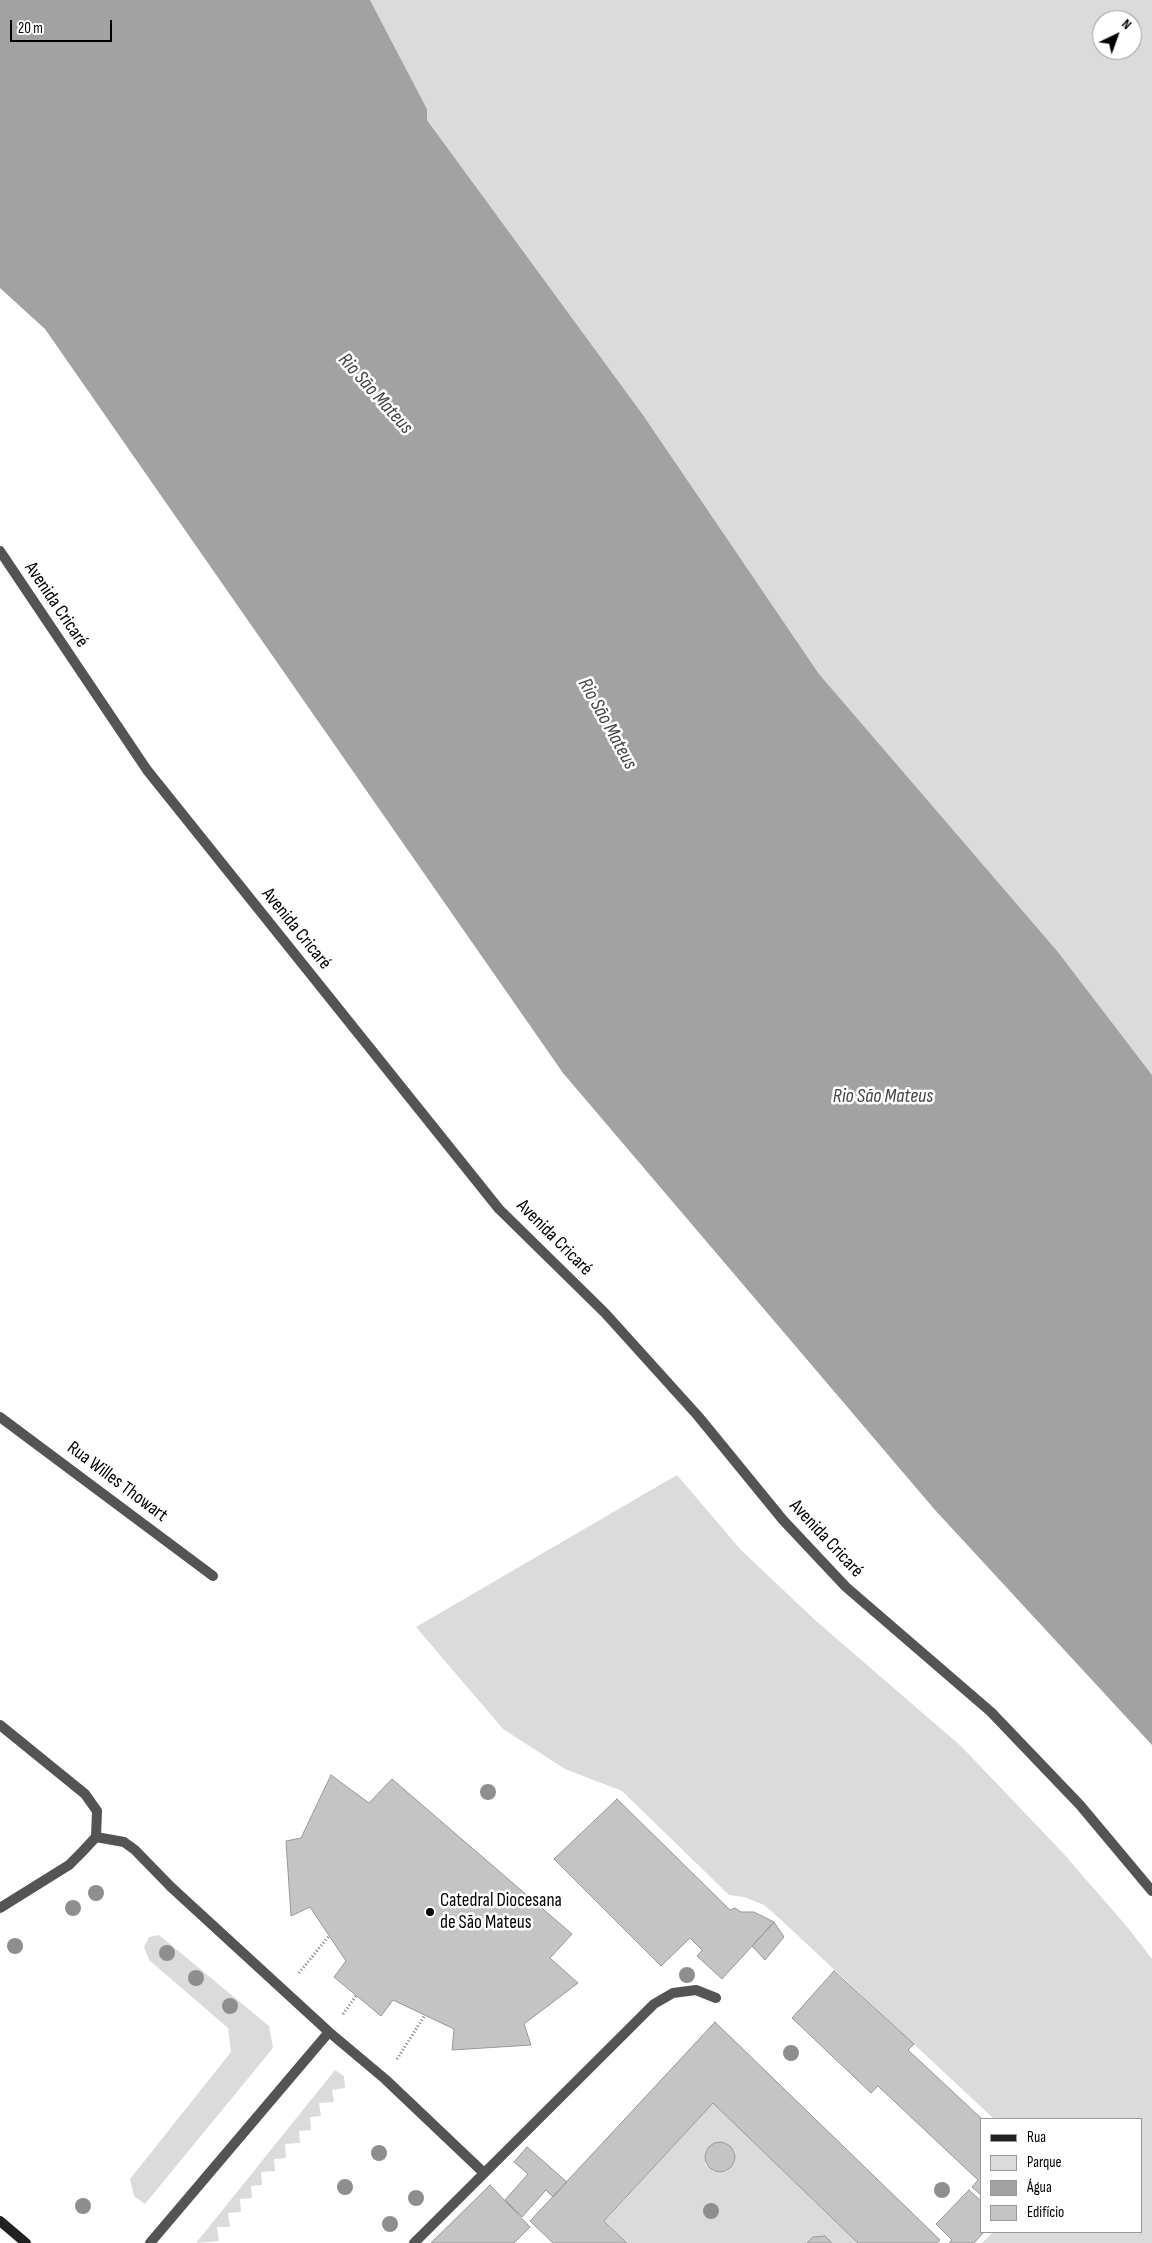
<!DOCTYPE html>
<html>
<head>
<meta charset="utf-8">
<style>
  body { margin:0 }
  #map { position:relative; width:1152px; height:2243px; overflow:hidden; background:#fff; font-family:"Sofia Sans Condensed",sans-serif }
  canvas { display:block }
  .legend { position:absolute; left:980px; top:2118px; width:162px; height:115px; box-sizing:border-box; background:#fff; border:1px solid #999; margin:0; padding:6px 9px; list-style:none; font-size:15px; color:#000 }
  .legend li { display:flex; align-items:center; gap:10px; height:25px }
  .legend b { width:25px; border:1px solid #999 }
  .north { position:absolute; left:1092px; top:10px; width:50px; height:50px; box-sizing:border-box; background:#fff; border:1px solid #999; border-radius:50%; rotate:42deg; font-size:14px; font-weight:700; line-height:20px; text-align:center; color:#000 }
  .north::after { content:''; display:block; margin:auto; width:18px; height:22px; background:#000; clip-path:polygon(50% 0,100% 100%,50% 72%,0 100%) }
  .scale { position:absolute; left:10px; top:20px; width:102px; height:22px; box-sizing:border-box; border:2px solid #000; border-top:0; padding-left:6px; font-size:15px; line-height:18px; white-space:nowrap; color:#000; -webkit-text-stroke:4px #fff; paint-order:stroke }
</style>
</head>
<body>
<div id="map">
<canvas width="1152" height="2243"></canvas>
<ul class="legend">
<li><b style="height:6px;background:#212121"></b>Rua</li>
<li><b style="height:14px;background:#dbdbdb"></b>Parque</li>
<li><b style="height:14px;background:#a2a2a2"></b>Água</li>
<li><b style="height:14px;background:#c4c4c4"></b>Edifício</li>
</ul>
<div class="north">N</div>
<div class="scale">20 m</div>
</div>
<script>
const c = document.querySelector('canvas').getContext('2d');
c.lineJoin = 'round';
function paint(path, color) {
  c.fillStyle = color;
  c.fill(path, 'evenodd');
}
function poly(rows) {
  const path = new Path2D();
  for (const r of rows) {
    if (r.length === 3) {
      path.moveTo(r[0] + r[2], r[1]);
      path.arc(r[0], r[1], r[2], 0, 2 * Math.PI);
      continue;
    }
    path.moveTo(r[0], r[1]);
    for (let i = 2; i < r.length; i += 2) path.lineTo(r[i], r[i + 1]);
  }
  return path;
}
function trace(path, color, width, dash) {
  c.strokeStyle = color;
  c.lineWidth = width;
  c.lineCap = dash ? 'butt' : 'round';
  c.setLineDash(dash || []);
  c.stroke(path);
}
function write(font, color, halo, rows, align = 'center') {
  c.font = font + ' "Sofia Sans Condensed",sans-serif';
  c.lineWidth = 5;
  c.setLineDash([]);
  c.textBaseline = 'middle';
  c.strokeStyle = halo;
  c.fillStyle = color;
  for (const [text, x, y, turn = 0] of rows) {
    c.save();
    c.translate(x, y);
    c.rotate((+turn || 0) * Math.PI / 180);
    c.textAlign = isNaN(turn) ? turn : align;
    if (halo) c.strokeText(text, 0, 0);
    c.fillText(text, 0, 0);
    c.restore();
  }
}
const green = poly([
  [370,0,1152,0,1152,1075,1058,952,819,674,643,415,427,120,427,109],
  [1102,20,1132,20,1132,50,1102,50],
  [677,1475,741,1550,815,1620,962,1747,1063,1853,1129,1929,1152,1959,1152,2243,982,2243,993,2232,1141,2232,1141,2119,994,2119,779,1918,764,1905,744,1897,729,1895,622,1791,565,1769,503,1729,416,1627],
  [159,1935,269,2026,273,2048,145,2204,134,2196,130,2179,231,2052,228,2028,149,1960,144,1947,149,1937],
  [335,2070,344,2076,345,2088,332,2090,334,2102,319,2103,321,2116,310,2117,311,2130,299,2131,300,2143,285,2144,286,2158,274,2159,275,2171,261,2172,262,2185,251,2186,252,2198,240,2199,241,2212,228,2213,230,2227,217,2227,219,2241,196,2243],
  [713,2103,858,2243,832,2243,825,2236,813,2237,807,2243,628,2243,605,2221],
  [726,2142,735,2151,735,2163,726,2172,714,2172,705,2164,705,2151,714,2143]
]);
const water = poly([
  [0,0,370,0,427,109,427,120,643,415,819,674,1058,952,1152,1075,1152,1745,935,1510,563,1073,45,329,0,288]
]);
const building = poly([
  [331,1775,369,1803,392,1779,572,1934,550,1958,578,1983,524,2024,531,2045,452,2050,454,2029,393,2000,381,2016,334,1977,346,1961,310,1907,291,1916,286,1841,301,1838,331,1775],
  [617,1799,730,1910,735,1908,741,1912,754,1912,774,1922,722,1979,697,1956,702,1950,690,1938,661,1966,554,1859,617,1799],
  [774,1922,784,1937,765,1960,752,1946,774,1922],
  [834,1971,914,2044,908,2050,982,2119,981,2119,981,2195,972,2187,978,2180,878,2086,871,2093,792,2018,834,1971],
  [715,2022,940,2240,937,2243,858,2243,713,2103,604,2221,627,2243,553,2243,530,2221,715,2022],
  [720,2157,15],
  [527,2147,567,2182,553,2197,546,2190,522,2217,505,2200,528,2174,514,2162,527,2147],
  [490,2185,530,2227,514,2243,431,2243,490,2185],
  [969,2190,981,2201,981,2232,984,2232,974,2243,949,2243,952,2240,936,2224,969,2190],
  [825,2236,832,2243,807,2243,813,2237,825,2236]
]);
const path = poly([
  [299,1973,329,1936],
  [343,2014,356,1996],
  [397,2059,425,2015]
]);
const lane = poly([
  [96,1837,124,1842,135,1850,171,1887,329,2032,385,2079,484,2173],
  [150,2243,329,2032],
  [414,2243,654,2004,673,1993,696,1990,716,1998]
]);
const street = poly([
  [0,551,147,770,499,1209,605,1313,698,1416,783,1520,846,1587,991,1712,1080,1805,1152,1891],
  [0,1417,213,1576],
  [0,1725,85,1794,97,1811,96,1837,82,1852,69,1865,0,1908]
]);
const secondary = poly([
  [0,2221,26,2243]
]);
const trees = [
  [488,1792],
  [96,1893],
  [73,1908],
  [15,1946],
  [167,1953],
  [687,1975],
  [196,1978],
  [230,2006],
  [791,2053],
  [379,2153],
  [345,2187],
  [942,2190],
  [416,2198],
  [83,2206],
  [711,2211],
  [390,2224]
];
const markers = [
  [430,1912,5,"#000"]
];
const streetNames = [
  ["Avenida Cricaré",56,605,56],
  ["Avenida Cricaré",296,929,51],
  ["Avenida Cricaré",554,1238,45],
  ["Rua Willes Thowart",117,1482,37],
  ["Avenida Cricaré",826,1539,47]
];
const poiNames = [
  ["Catedral Diocesana",440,1901],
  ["de São Mateus",440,1923]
];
const waterNames = [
  ["Rio São Mateus",375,394,48],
  ["Rio São Mateus",607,724,61],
  ["Rio São Mateus",883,1097]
];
paint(green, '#dbdbdb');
paint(water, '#a2a2a2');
paint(building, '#c4c4c4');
trace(building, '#989898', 1);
trace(path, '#767676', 3, [1, 2.5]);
trace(lane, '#545454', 10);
trace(street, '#545454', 10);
trace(secondary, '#212121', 10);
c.fillStyle = '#8e8e8e';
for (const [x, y] of trees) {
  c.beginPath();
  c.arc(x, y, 8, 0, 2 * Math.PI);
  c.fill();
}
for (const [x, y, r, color] of markers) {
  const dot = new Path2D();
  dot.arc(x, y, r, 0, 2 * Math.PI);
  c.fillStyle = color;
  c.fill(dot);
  trace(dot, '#fff', 2);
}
write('19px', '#000', '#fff', streetNames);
write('19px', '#000', '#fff', poiNames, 'left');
write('italic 20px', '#434343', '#fff', waterNames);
</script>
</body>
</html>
